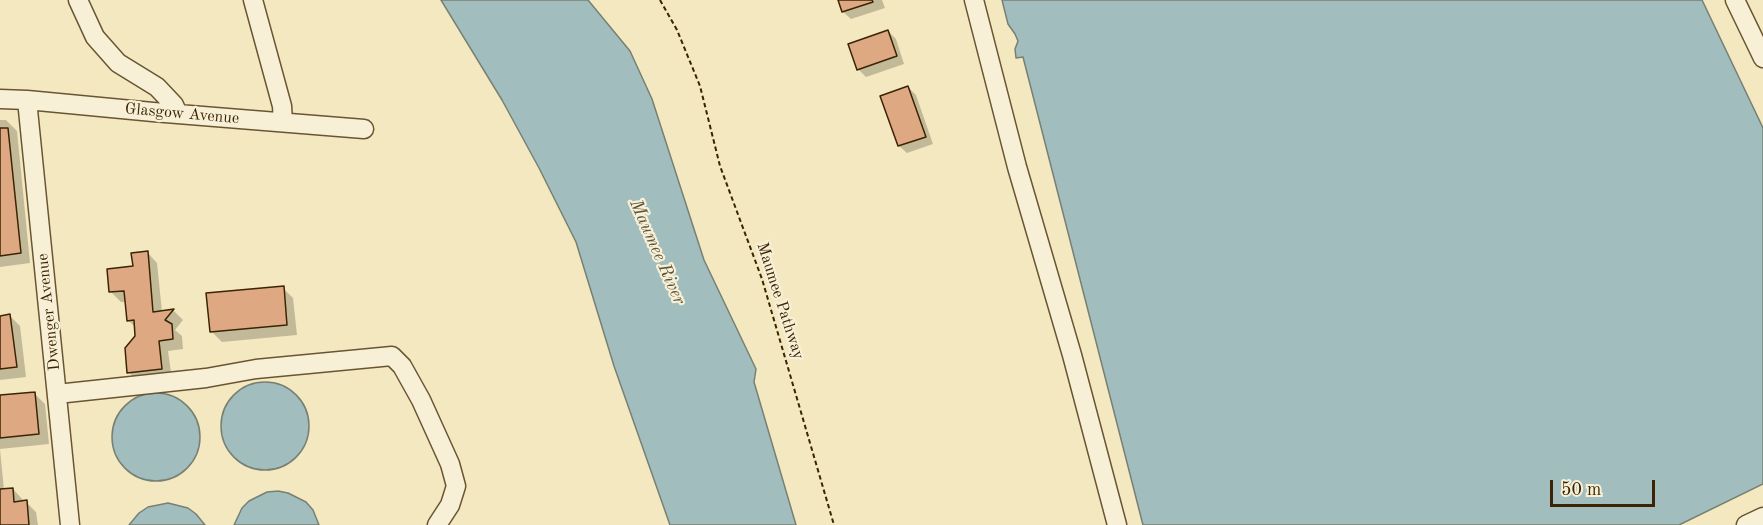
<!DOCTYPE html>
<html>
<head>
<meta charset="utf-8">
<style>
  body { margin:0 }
  #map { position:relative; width:1763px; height:525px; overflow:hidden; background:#f3e8c0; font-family:"Old Standard TT",serif }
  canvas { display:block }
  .scale { position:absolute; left:1550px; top:480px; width:105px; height:27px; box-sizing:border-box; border:3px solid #3b2403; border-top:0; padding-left:8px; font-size:18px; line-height:21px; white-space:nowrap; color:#3b2403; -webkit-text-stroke:4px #f7f0d6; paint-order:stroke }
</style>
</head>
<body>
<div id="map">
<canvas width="1763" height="525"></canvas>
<div class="scale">50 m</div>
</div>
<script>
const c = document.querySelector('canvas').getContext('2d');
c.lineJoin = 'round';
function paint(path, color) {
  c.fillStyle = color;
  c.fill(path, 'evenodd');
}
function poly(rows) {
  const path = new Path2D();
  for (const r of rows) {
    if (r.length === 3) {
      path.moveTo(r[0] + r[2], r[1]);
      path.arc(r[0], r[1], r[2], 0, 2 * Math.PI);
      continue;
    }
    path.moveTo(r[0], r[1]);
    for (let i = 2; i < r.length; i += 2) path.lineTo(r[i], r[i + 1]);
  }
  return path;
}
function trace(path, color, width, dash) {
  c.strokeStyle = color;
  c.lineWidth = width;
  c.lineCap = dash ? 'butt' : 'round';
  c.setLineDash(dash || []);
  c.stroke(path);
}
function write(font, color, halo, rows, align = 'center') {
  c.font = font + ' "Old Standard TT",serif';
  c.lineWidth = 4.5;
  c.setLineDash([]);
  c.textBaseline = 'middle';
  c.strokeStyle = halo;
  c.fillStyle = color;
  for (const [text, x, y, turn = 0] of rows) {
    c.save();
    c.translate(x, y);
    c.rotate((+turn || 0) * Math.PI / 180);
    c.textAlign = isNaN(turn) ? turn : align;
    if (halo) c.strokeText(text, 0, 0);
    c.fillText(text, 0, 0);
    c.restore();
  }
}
const water = poly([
  [441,0,588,0,630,51,652,99,704,260,756,369,754,382,796,525,670,525,614,366,576,242,539,168,502,100,441,0],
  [1002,0,1702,0,1763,128,1763,484,1679,525,1143,525,1023,57,1016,58,1015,49,1018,41,1015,34,1008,24,1002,0],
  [265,426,44],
  [156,437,44],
  [278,491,288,493,306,502,313,510,319,525,234,525,242,508,249,501,267,492,278,491],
  [168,503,188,508,196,514,205,525,129,525,139,513,148,507,168,503]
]);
const shadow = poly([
  [840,0,882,0,885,8,851,19,843,12],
  [888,31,896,39,904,64,866,77,858,69],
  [908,87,916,95,933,144,907,153,899,146,882,97],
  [0,120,6,120,17,131,30,263,0,267],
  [147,252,157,263,162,312,173,310,183,320,175,330,182,336,183,349,168,351,172,379,139,383,129,372,137,336,136,328,128,320,126,302,121,302,111,292],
  [283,288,293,298,297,335,222,342,211,331],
  [10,316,20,326,26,377,0,380,0,317],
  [34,393,45,404,49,444,0,449,4,490,13,489,23,500,23,502,26,502,36,512,38,525,0,525,0,397]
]);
const building = poly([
  [838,0,872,0,873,2,842,12,838,0],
  [888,30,897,56,857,70,848,44,888,30],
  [908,86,926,137,898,146,880,96,908,86],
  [0,128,8,128,21,253,0,256,0,128],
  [148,251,153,312,174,309,165,320,172,324,173,339,159,341,162,369,127,373,125,348,135,336,134,320,127,321,124,291,109,292,107,269,133,266,131,253,148,251],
  [284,286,287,325,210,332,206,293,284,286],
  [10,314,17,367,0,369,0,316,10,314],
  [35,392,39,434,0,438,0,395,35,392],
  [13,488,14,502,27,500,29,525,0,525,0,489,13,488]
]);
const path = poly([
  [660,0,677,30,700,86,720,166,762,279,834,525]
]);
const minor = poly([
  [78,0,95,37,118,63,157,87,174,105,178,114],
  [253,0,282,106,283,122],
  [974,0,1017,167,1072,355,1117,525],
  [1735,0,1763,58],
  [0,99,27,100,153,112,364,129],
  [27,100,70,525],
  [57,394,206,378,256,369,392,356,402,366,421,400,450,464,456,486,450,505,437,525],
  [1746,525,1763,517]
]);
const streetNames = [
  ["Glasgow Avenue",182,114,5],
  ["Maumee Pathway",780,301,72],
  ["Dwenger Avenue",49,312,-96]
];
const waterNames = [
  ["Maumee River",657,252,66]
];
paint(water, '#a1bdbe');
trace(water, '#788073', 1.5);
paint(shadow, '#0003');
paint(building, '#dea883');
trace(building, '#3b2403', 1.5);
trace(minor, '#695532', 21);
trace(path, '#3b2403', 2, [4.5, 3]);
trace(minor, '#f7f0d6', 18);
write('16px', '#3b2403', '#f7f0d6', streetNames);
write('italic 18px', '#5a523b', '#f7f0d6', waterNames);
</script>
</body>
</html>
